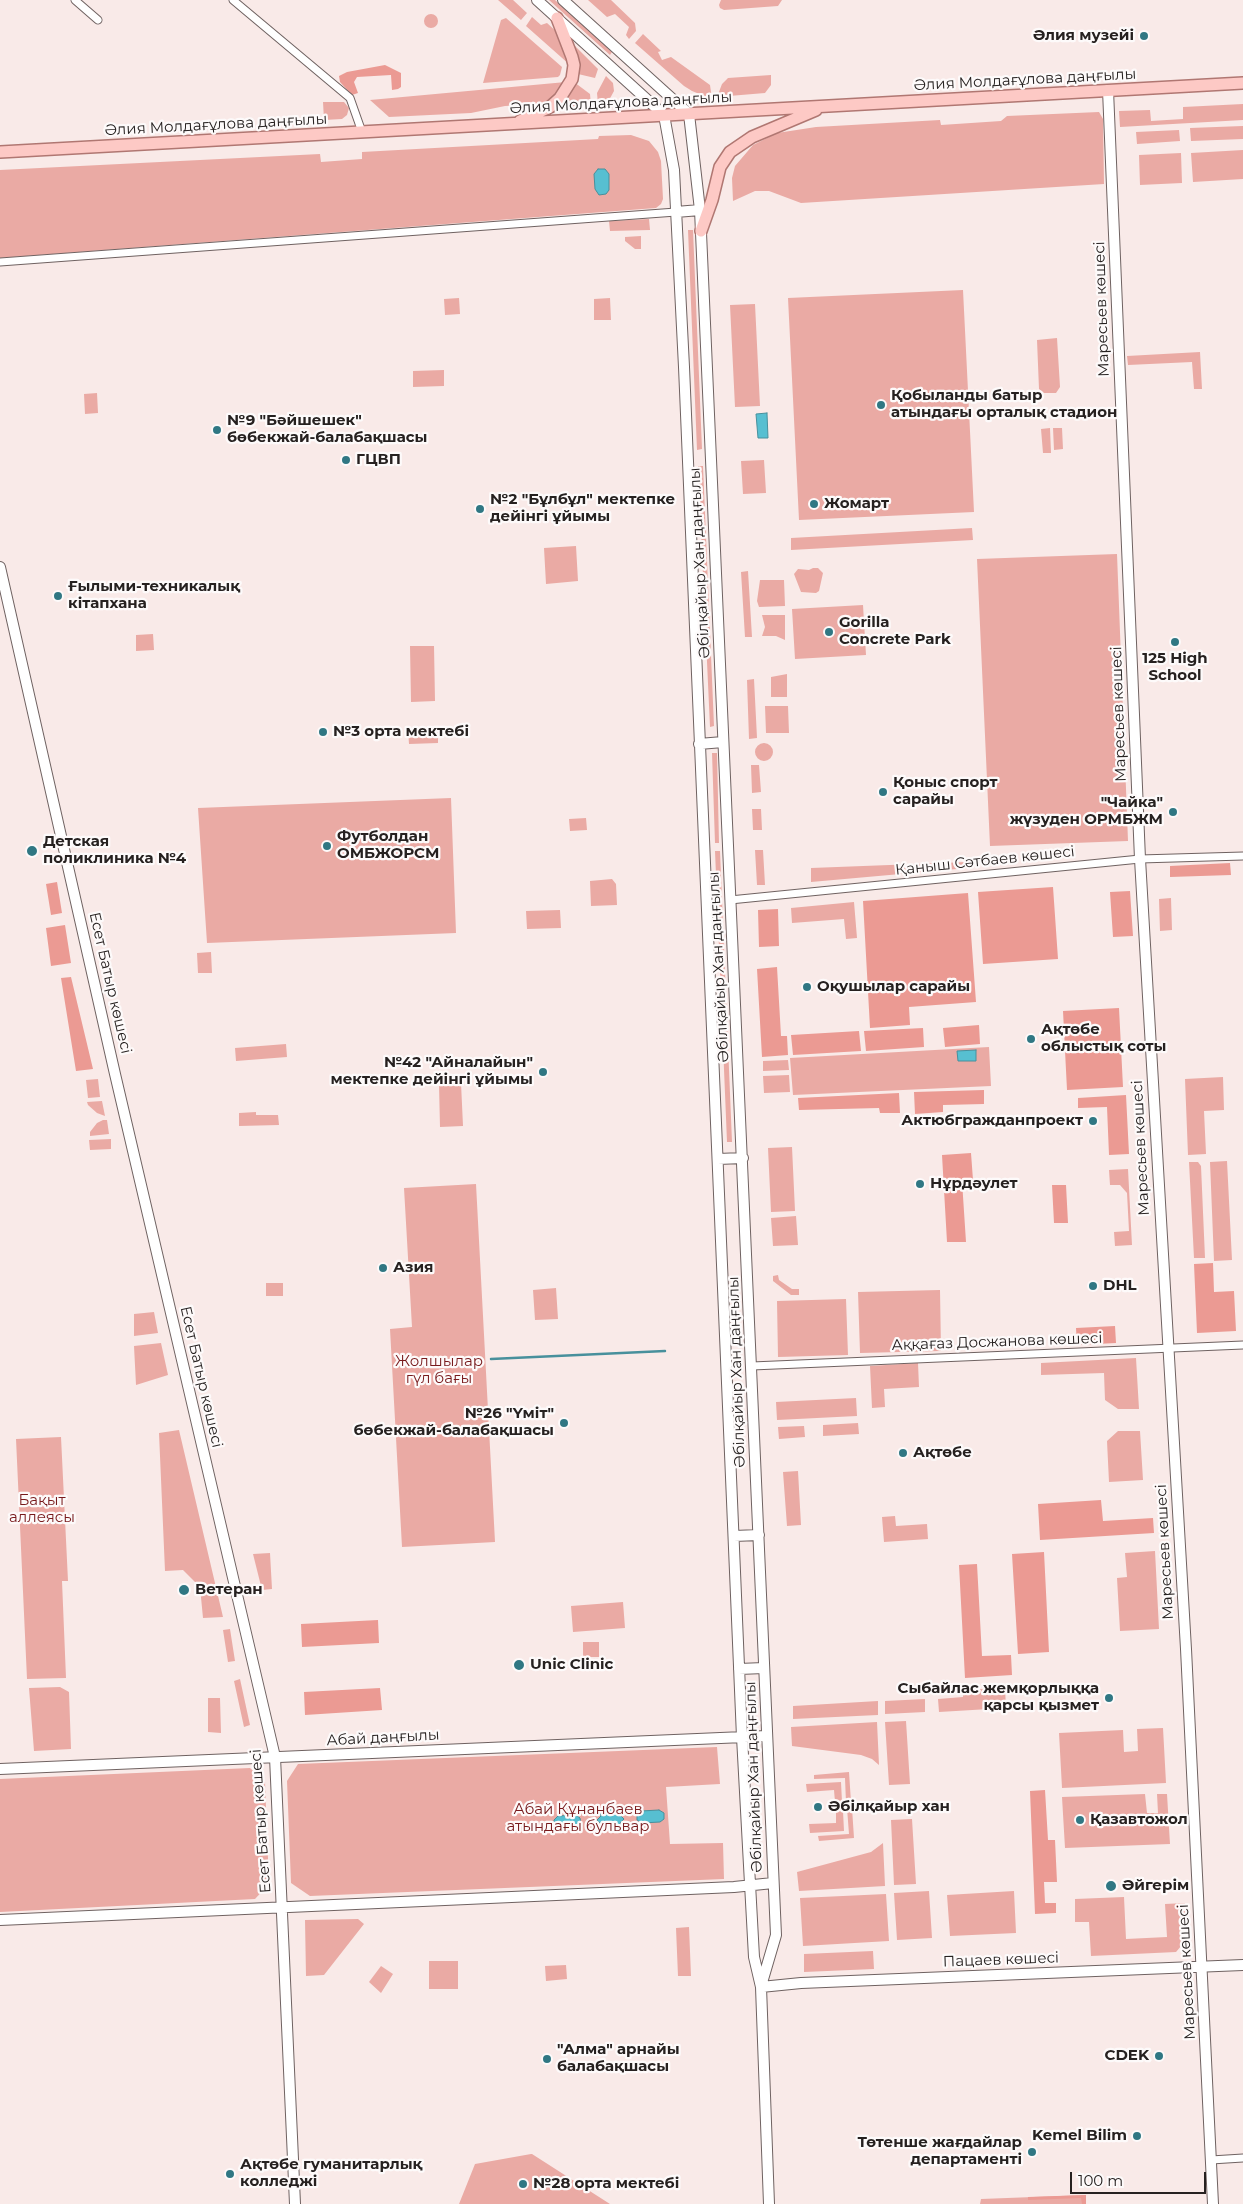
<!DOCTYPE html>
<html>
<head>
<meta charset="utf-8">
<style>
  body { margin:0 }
  #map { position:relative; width:1243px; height:2204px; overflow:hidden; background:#f9eae8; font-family:Montserrat,sans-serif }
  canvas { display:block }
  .scale { position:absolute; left:1070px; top:2172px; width:136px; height:22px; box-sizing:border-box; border:2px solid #262120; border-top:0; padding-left:6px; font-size:15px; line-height:18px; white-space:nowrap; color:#262120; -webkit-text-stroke:4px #fdfafa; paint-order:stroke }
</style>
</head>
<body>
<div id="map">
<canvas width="1243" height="2204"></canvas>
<div class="scale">100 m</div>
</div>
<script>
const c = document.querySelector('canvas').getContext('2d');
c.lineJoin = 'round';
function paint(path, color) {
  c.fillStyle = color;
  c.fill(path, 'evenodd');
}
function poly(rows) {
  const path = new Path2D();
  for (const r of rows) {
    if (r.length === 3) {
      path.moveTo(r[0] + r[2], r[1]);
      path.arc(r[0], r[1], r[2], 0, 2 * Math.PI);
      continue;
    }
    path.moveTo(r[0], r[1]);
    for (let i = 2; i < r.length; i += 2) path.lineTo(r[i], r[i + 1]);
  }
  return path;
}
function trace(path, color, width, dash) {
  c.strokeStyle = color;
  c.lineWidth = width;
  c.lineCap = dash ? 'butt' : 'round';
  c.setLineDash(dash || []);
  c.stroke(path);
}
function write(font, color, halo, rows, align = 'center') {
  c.font = font + ' Montserrat,sans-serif';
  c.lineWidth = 4.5;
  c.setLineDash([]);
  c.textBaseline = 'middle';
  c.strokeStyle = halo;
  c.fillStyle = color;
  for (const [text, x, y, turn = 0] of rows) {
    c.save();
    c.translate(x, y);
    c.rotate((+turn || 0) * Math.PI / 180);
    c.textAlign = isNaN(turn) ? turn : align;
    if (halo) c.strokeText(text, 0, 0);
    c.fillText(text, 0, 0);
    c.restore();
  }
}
const green = poly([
  [498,0,513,0,527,13,521,20],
  [549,0,555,0,612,52,610,55],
  [588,0,611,0,635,23,636,31,629,39,626,35,629,27,615,14,607,17],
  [721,0,782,0,778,6,724,10,720,8,719,5],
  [431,21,7],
  [532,17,541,25,547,23,558,33,570,65,526,26],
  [506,18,562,67,560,75,558,77,483,83,501,20],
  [643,34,661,51,658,52,662,60,671,57,710,85,712,99,692,91,684,86,635,43],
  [571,42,598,69,595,78,578,74],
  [771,75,771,85,765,93,717,97,722,84,728,78],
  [606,76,613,83,614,91,608,102,598,104,597,93],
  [566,82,557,97,544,104,505,106,471,113,389,117,370,100],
  [574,82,590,94,591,105,553,108],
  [323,102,344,102,349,108,347,115,342,119,324,120],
  [1243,104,1243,120,1120,127,1119,111,1150,110,1151,121,1183,119,1183,107],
  [1099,112,1103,119,1104,184,801,203,769,191,755,191,733,201,732,178,735,166,753,145,777,133,816,127,940,120,941,125,1001,121,1007,116],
  [1243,126,1243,139,1191,141,1190,128],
  [1179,130,1180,141,1137,144,1136,132],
  [631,135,649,141,658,152,661,161,663,199,661,204,656,208,0,258,0,170,320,154,321,162,362,159,362,152,598,139,599,136],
  [1243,150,1243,179,1193,182,1191,153],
  [1181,153,1182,183,1140,185,1139,155],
  [649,219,650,230,610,231,609,221],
  [688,230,693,230,702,449,697,450],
  [641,236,641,249,635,249,625,241,625,237],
  [963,290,974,512,799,520,788,298],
  [459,298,460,314,445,315,444,299],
  [610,298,611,320,594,320,594,299],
  [755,304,760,406,735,407,730,305],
  [1057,338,1060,387,1056,393,1044,393,1039,389,1037,340],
  [1200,352,1202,389,1194,389,1192,362,1128,365,1127,356],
  [444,370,444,386,413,387,413,371],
  [97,393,98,413,85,414,84,394],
  [1050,428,1051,453,1043,453,1041,429],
  [1053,428,1062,428,1063,449,1054,450],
  [764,460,766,493,743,494,741,461],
  [698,466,703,466,714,726,710,727],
  [972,528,973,540,791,550,791,538],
  [576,546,578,581,546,584,544,548],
  [1117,554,1128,841,990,846,977,559],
  [813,568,818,568,823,573,819,591,816,593,801,592,794,574,798,569,809,570],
  [748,571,752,637,745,637,741,572],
  [760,580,784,580,785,606,759,607,757,601],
  [863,605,866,655,795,659,792,609],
  [762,615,785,615,785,640,776,636,762,636,765,627],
  [153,634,154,650,136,651,136,635],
  [410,646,434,646,435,701,411,702],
  [787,674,787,697,771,697,771,677],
  [754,679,757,738,749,739,747,680],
  [765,706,788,706,789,733,766,733],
  [438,729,438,743,409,744,408,730],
  [764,752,9],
  [712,753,717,753,719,843,715,843],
  [751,765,759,765,761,792,752,793],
  [451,798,456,933,207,943,198,808],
  [752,809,761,809,762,830,753,830],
  [586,818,587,830,570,831,569,819],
  [755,850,763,850,765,885,757,885],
  [715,851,720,851,732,1142,727,1142],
  [968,862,968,868,811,882,811,868],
  [612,879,616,884,617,905,591,906,590,881],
  [1171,898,1172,930,1160,931,1159,899],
  [854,902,857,938,846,939,844,919,792,923,791,908],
  [560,910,561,928,527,929,526,911],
  [211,952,212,973,198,973,197,953],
  [286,1044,287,1057,236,1061,235,1048],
  [989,1047,991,1086,793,1095,790,1058],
  [788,1060,789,1070,763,1071,763,1061],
  [789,1075,790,1092,764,1093,763,1076],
  [1223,1077,1224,1110,1204,1111,1206,1154,1188,1155,1185,1079],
  [98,1079,100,1097,88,1098,86,1080],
  [461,1083,463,1126,440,1127,439,1084],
  [102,1101,105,1116,97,1113,88,1105,87,1102],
  [256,1112,256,1115,278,1115,279,1125,239,1126,239,1113],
  [103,1120,107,1120,109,1134,90,1136,90,1132,97,1123],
  [111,1139,111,1149,90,1150,89,1140],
  [792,1147,795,1211,771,1212,768,1148],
  [1227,1161,1232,1260,1214,1261,1210,1162],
  [1189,1162,1198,1162,1201,1166,1205,1258,1194,1258],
  [1128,1169,1132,1245,1115,1246,1114,1232,1129,1231,1127,1193,1120,1185,1110,1185,1109,1170],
  [476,1184,495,1542,402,1547,390,1329,412,1327,404,1188],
  [796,1216,798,1245,773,1246,771,1218],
  [778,1275,779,1280,792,1289,799,1289,799,1295,791,1295,773,1281,773,1276],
  [266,1283,283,1283,283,1296,266,1296],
  [556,1288,558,1319,535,1320,533,1290],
  [940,1290,941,1351,860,1353,858,1292],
  [846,1299,848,1355,778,1357,777,1301],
  [154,1312,158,1333,134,1336,134,1314],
  [161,1343,168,1375,136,1385,134,1346],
  [1136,1358,1139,1409,1118,1409,1105,1400,1104,1373,1041,1375,1041,1363],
  [918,1363,919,1387,884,1389,885,1407,872,1408,870,1366],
  [856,1398,857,1416,777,1420,776,1402],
  [858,1423,859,1434,823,1436,823,1425],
  [804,1426,805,1437,779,1439,778,1427],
  [179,1430,223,1617,203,1618,200,1587,183,1570,165,1571,159,1433],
  [1118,1431,1140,1431,1143,1480,1109,1482,1107,1441],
  [61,1437,68,1581,62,1581,66,1678,27,1679,16,1439],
  [798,1471,801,1525,787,1526,783,1472],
  [895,1516,896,1526,927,1524,928,1539,884,1542,882,1517],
  [1155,1551,1159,1629,1120,1631,1117,1578,1127,1577,1125,1553],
  [270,1553,272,1589,262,1590,253,1554],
  [623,1602,625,1628,573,1632,571,1606],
  [230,1629,235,1661,228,1662,223,1630],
  [583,1642,599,1642,599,1657,583,1657],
  [240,1679,250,1725,244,1727,234,1681],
  [60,1687,69,1692,71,1749,34,1751,29,1688],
  [1005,1688,1006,1708,939,1712,938,1699,963,1697,963,1690],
  [208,1698,220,1698,221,1733,208,1732],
  [925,1699,925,1712,885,1714,885,1701],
  [878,1701,878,1715,793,1719,793,1706],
  [906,1721,910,1784,889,1785,885,1722],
  [877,1722,879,1765,872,1759,861,1755,792,1746,791,1727],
  [1163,1728,1166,1783,1062,1788,1059,1733,1123,1730,1124,1752,1138,1751,1137,1729],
  [717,1747,720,1784,666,1787,670,1844,723,1843,724,1879,310,1896,291,1883,287,1781,298,1764],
  [250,1768,265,1782,269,1884,255,1899,0,1912,0,1779],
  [849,1772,851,1802,846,1803,845,1778,814,1779,814,1775],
  [841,1782,842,1802,835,1802,834,1790,807,1792,806,1784],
  [1145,1794,1147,1813,1158,1813,1157,1794,1167,1794,1170,1844,1065,1848,1062,1797],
  [847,1808,852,1808,854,1838,819,1841,818,1836,849,1834],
  [836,1811,843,1811,844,1831,810,1833,809,1824,836,1823],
  [912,1819,916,1884,894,1885,891,1820],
  [883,1843,885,1886,799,1891,797,1872,871,1852],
  [929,1891,932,1938,897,1940,894,1893],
  [1014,1891,1016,1933,950,1936,947,1895],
  [886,1894,889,1941,803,1946,800,1898],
  [1124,1897,1126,1939,1167,1937,1165,1904,1185,1903,1187,1939,1176,1952,1091,1956,1089,1922,1075,1922,1075,1899],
  [358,1919,364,1924,324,1975,306,1976,305,1920],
  [689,1927,691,1976,678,1976,676,1928],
  [873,1951,874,1969,804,1972,804,1954],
  [429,1961,458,1961,458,1989,429,1989],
  [566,1965,567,1979,546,1981,545,1966],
  [381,1966,393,1974,381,1993,369,1982],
  [531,2154,532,2154,610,2204,459,2204,475,2164],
  [1086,2195,1086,2204,980,2204,981,2199]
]);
const forest = poly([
  [385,65,401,73,401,87,398,89,392,90,391,75,357,77,354,82,358,93,352,95,340,82,339,76,347,72],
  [1230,863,1231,875,1170,877,1170,866],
  [57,882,62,913,51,915,46,884],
  [1053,887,1058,959,983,964,978,892],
  [1130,891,1133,936,1113,937,1110,892],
  [968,893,976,1002,909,1007,910,1025,870,1028,863,901],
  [778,909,779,946,759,947,758,910],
  [65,925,71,963,51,966,46,928],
  [777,967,781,1036,787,1036,788,1055,762,1057,757,969],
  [71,977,93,1069,76,1071,61,978],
  [1119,1008,1123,1087,1067,1090,1063,1011],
  [979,1025,980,1044,945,1047,943,1028],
  [923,1028,924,1047,866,1051,864,1031],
  [859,1031,861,1051,793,1055,791,1035],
  [984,1090,984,1104,943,1105,943,1112,915,1114,914,1092],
  [899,1093,900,1113,880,1113,879,1108,799,1110,798,1098],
  [1126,1095,1129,1154,1109,1155,1107,1107,1078,1108,1078,1098],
  [971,1153,973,1180,962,1181,966,1242,947,1242,942,1155],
  [1052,1185,1066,1185,1068,1223,1054,1223],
  [1213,1263,1214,1292,1234,1291,1236,1331,1197,1333,1194,1264],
  [1115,1326,1116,1343,1077,1345,1076,1328],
  [1101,1500,1103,1521,1153,1518,1154,1533,1040,1540,1038,1504],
  [1044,1552,1049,1652,1018,1654,1012,1554],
  [977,1564,982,1656,1011,1655,1012,1675,965,1678,959,1565],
  [378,1620,379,1643,302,1647,301,1624],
  [380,1688,382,1710,305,1715,304,1692],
  [1045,1790,1048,1840,1055,1840,1057,1882,1044,1882,1045,1903,1056,1903,1056,1913,1035,1914,1030,1791],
  [1086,2195,1086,2204,1082,2204,1081,2198,1028,2200,1028,2197]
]);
const water = poly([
  [598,169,605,169,609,174,609,190,606,194,599,195,595,189,594,174,598,169],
  [767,413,768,438,758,438,756,414,767,413],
  [976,1050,976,1061,958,1061,957,1051,976,1050],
  [610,1807,614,1810,619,1810,620,1815,624,1819,620,1823,620,1828,614,1828,611,1832,607,1828,601,1829,601,1824,597,1820,601,1816,600,1811,607,1810,610,1807],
  [659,1810,664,1813,664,1819,660,1822,642,1823,637,1820,637,1815,641,1811,659,1810],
  [576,1815,580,1818,581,1824,576,1827,558,1828,554,1825,554,1820,558,1816,576,1815]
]);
const stream = poly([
  [491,1359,665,1351]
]);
const street = poly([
  [75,0,98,20],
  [233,0,350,98,362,132],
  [0,262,676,212],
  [730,900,1140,859,1243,856],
  [752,1366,1243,1345],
  [1211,2160,1243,2158]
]);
const secondary = poly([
  [537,0,664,115,674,170,684,367,742,1737,754,1957,761,1987,769,2204],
  [563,0,689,114,700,210,776,1935,761,1986],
  [1108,90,1140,859,1186,1649,1213,2204],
  [676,212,700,210],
  [0,567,115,1074,275,1757,295,2204],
  [699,744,723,742],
  [718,1159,743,1158],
  [734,1536,759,1535],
  [739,1669,764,1668],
  [0,1769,767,1736],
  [0,1920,734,1887,773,1883],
  [761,1987,801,1983,1243,1965]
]);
const primary = poly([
  [520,121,550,107,560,98,572,79,574,65,572,57,557,18],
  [0,152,1243,83],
  [701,231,712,200,720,167,730,152,752,137,816,110]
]);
const markers = [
  [1144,36,5,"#307783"],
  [881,405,5,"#307783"],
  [217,430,5,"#307783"],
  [346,460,5,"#307783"],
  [814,504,5,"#307783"],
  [480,509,5,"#307783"],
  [58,596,5,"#307783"],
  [829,632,5,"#307783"],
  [1175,642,5,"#307783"],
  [323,732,5,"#307783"],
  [883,792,5,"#307783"],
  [1173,812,5,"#307783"],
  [327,846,5,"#307783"],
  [32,851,6,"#307783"],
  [807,987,5,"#307783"],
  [1031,1039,5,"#307783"],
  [543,1072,5,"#307783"],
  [1093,1121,5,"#307783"],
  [920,1184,5,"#307783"],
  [383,1268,5,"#307783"],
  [1093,1286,5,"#307783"],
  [564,1423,5,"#307783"],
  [903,1453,5,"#307783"],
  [184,1590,6,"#307783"],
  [519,1665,6,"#307783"],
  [1109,1698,5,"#307783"],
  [818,1807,5,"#307783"],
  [1080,1820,5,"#307783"],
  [1111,1886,6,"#307783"],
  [1159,2056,5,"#307783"],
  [547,2059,5,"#307783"],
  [1137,2136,5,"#307783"],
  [1032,2152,5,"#307783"],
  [230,2174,5,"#307783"],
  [523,2184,5,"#307783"]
];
const poiNames = [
  ["Әлия музейі",1134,36,"right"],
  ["Қобыланды батыр",891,396],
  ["атындағы орталық стадион",891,413],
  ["№9 \"Бәйшешек\"",227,421],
  ["бөбекжай-балабақшасы",227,438],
  ["ГЦВП",356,460],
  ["№2 \"Бұлбұл\" мектепке",490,500],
  ["дейінгі ұйымы",490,517],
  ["Жомарт",824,504],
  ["Ғылыми-техникалық",68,587],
  ["кітапхана",68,604],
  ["Gorilla",839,623],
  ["Concrete Park",839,640],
  ["125 High",1175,659,"center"],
  ["School",1175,676,"center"],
  ["№3 орта мектебі",333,732],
  ["Қоныс спорт",893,783],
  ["сарайы",893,800],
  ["\"Чайка\"",1163,803,"right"],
  ["жүзуден ОРМБЖМ",1163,820,"right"],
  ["Футболдан",337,837],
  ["ОМБЖОРСМ",337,854],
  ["Детская",43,842],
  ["поликлиника №4",43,859],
  ["Оқушылар сарайы",817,987],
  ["Ақтөбе",1041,1030],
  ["облыстық соты",1041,1047],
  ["№42 \"Айналайын\"",533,1063,"right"],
  ["мектепке дейінгі ұйымы",533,1080,"right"],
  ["Актюбгражданпроект",1083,1121,"right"],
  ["Нұрдәулет",930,1184],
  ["Азия",393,1268],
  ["DHL",1103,1286],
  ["№26 \"Үміт\"",554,1414,"right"],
  ["бөбекжай-балабақшасы",554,1431,"right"],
  ["Ақтөбе",913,1453],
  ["Ветеран",195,1590],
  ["Unic Clinic",530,1665],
  ["Сыбайлас жемқорлыққа",1099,1689,"right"],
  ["қарсы қызмет",1099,1706,"right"],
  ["Әбілқайыр хан",828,1807],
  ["Қазавтожол",1090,1820],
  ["Әйгерім",1122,1886],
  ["\"Алма\" арнайы",557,2050],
  ["балабақшасы",557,2067],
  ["CDEK",1149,2056,"right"],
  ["Kemel Bilim",1127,2136,"right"],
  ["Төтенше жағдайлар",1022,2143,"right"],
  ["департаменті",1022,2160,"right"],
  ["Ақтөбе гуманитарлық",240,2165],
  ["колледжі",240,2182],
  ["№28 орта мектебі",533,2184]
];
const streetNames = [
  ["Әлия Молдағұлова даңғылы",1025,80,-3],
  ["Әлия Молдағұлова даңғылы",621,103,-3],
  ["Әлия Молдағұлова даңғылы",216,125,-3],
  ["Маресьев көшесі",1102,309,-92],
  ["Әбілқайыр Хан даңғылы",700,563,-93],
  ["Маресьев көшесі",1119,714,-92],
  ["Қаныш Сәтбаев көшесі",985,861,-6],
  ["Әбілқайыр Хан даңғылы",719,967,-93],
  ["Есет Батыр көшесі",110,983,77],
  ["Маресьев көшесі",1141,1148,-93],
  ["Аққағаз Досжанова көшесі",997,1342,-2],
  ["Әбілқайыр Хан даңғылы",737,1372,-92],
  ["Есет Батыр көшесі",201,1377,77],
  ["Маресьев көшесі",1165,1552,-93],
  ["Абай даңғылы",383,1738,-3],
  ["Әбілқайыр Хан даңғылы",754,1777,-92],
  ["Есет Батыр көшесі",261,1821,-94],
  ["Пацаев көшесі",1001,1960,-2],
  ["Маресьев көшесі",1187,1972,-93]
];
const parkNames = [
  ["Жолшылар",439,1362],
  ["гүл бағы",439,1379],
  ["Бақыт",42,1501],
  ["аллеясы",42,1518],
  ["Абай Құнанбаев",578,1810],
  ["атындағы бульвар",578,1827]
];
paint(green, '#eaaaa4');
paint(forest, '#eb9a93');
paint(water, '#57bfd1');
trace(water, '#48909c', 1);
trace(stream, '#48909c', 2.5);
trace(street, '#6f6261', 9);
trace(secondary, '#6f6261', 12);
trace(primary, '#b07772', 14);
trace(street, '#fff', 7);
trace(secondary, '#fff', 10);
trace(primary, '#fdc9c5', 11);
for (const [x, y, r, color] of markers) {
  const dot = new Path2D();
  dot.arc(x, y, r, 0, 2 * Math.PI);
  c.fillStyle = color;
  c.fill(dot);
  trace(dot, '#fdfafa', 2);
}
write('bold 15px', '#262120', '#fdfafa', poiNames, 'left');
write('15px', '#262120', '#fdfafa', streetNames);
write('15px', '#781a1c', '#fdfafa', parkNames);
</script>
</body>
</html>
